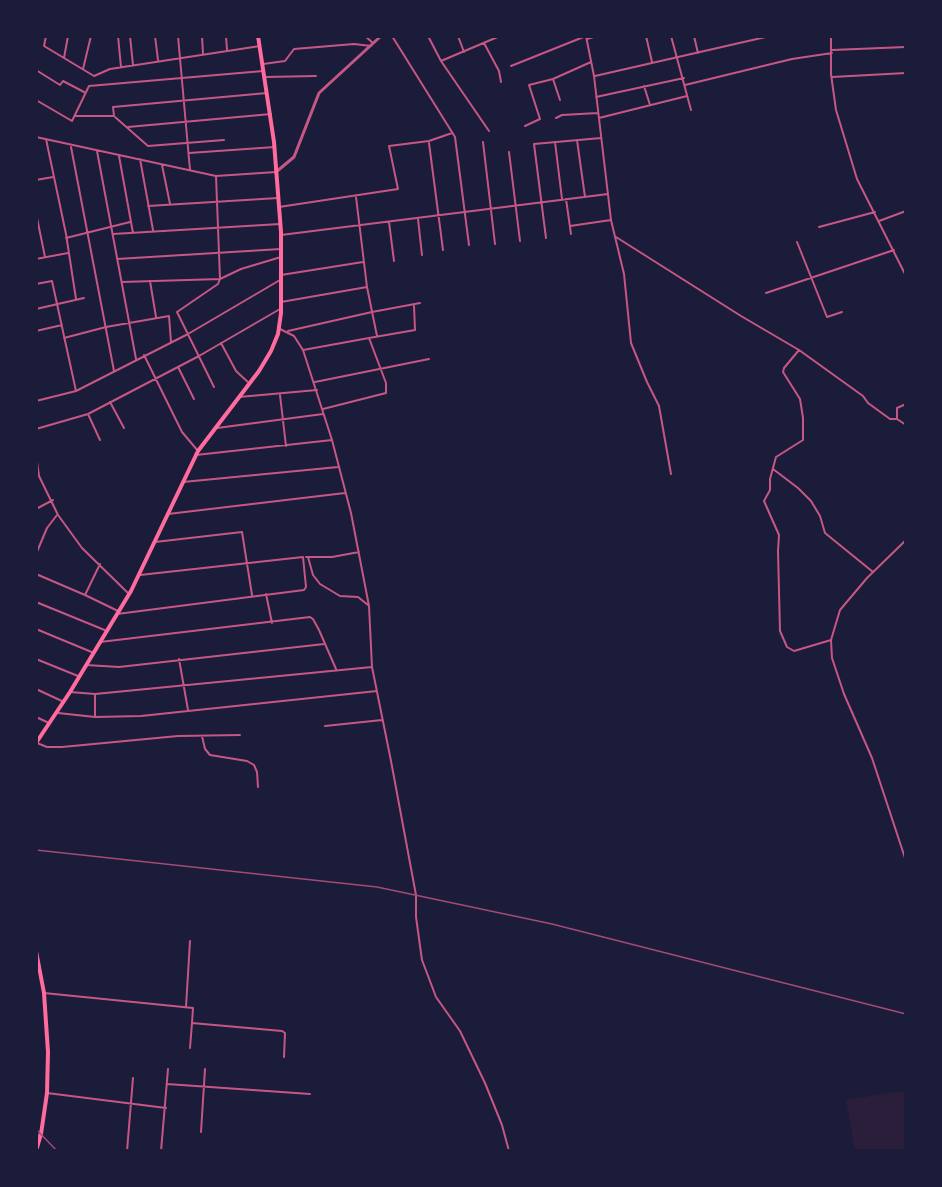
<!DOCTYPE html>
<html>
<head>
<meta charset="utf-8">
<style>
  body { margin:0 }
  #map { position:relative; width:942px; height:1187px; overflow:hidden; background:#1b1b3a; font-family:"PT Sans",sans-serif }
  canvas { display:block }
  .frame { position:absolute; inset:0; border:38px solid #1b1b3a; pointer-events:none }
</style>
</head>
<body>
<div id="map">
<canvas width="942" height="1187"></canvas>
<div class="frame"></div>
</div>
<script>
const c = document.querySelector('canvas').getContext('2d');
c.lineJoin = 'round';
function paint(path, color) {
  c.fillStyle = color;
  c.fill(path, 'evenodd');
}
function poly(rows) {
  const path = new Path2D();
  for (const r of rows) {
    path.moveTo(r[0], r[1]);
    for (let i = 2; i < r.length; i += 2) path.lineTo(r[i], r[i + 1]);
  }
  return path;
}
function trace(path, color, width, dash) {
  c.strokeStyle = color;
  c.lineWidth = width;
  c.lineCap = dash ? 'butt' : 'round';
  c.setLineDash(dash || []);
  c.stroke(path);
}
const green = poly([
  [894,1092,906,1092,906,1151,855,1151,846,1100]
]);
const minor = poly([
  [46,36,44,46,94,76,110,69,260,46],
  [118,36,121,67],
  [130,36,133,65],
  [155,36,158,60],
  [178,36,190,170],
  [202,36,203,54],
  [226,36,227,50],
  [365,36,373,43],
  [392,36,455,137,469,245],
  [428,36,441,61,500,36],
  [458,36,464,52],
  [586,36,594,76,611,220,624,274,631,343,647,382,659,406,671,474],
  [646,36,652,62],
  [671,36,691,110],
  [694,36,698,53],
  [831,36,831,74,836,110,857,179,906,276],
  [587,39,597,36],
  [484,43,499,71,501,82],
  [832,50,906,47],
  [64,58,68,36],
  [441,61,489,131],
  [263,64,285,61,294,49,354,44,371,46],
  [511,66,586,36],
  [83,69,91,36],
  [36,70,60,85,63,81,84,92],
  [595,76,770,36],
  [265,77,316,76],
  [832,77,906,73],
  [553,79,560,100],
  [685,85,792,59,832,53],
  [644,86,650,105],
  [596,97,684,78],
  [36,100,72,121,89,86,263,71],
  [75,116,114,116,113,107,267,93],
  [115,117,148,146,224,140],
  [556,118,562,115,598,113],
  [599,118,687,96],
  [525,126,540,119,529,85,553,79,591,62],
  [128,127,271,114],
  [36,137,216,176,276,172],
  [46,139,66,234,76,299],
  [577,140,585,197],
  [483,142,495,244],
  [555,142,562,199],
  [429,143,443,250],
  [71,147,114,371],
  [97,151,136,359],
  [509,152,520,241],
  [189,153,275,147],
  [119,156,133,233],
  [140,159,153,230],
  [162,165,170,204],
  [36,180,53,177],
  [356,197,367,287,377,336],
  [566,199,571,234],
  [148,206,278,198],
  [279,207,398,189,389,146,429,141,452,133],
  [36,213,45,257],
  [418,219,422,255],
  [879,221,906,211],
  [389,222,394,261],
  [570,226,611,220],
  [819,227,875,212],
  [113,234,280,224],
  [281,235,608,194],
  [616,237,741,316,799,350,863,396,868,403,890,419,897,419,906,425],
  [66,238,130,222],
  [546,238,534,144,601,138],
  [797,242,827,317,842,312],
  [36,259,68,253],
  [117,259,281,249],
  [281,275,363,262],
  [150,281,156,317],
  [122,282,220,279,216,176],
  [36,284,52,281,76,391],
  [766,293,894,250],
  [281,302,367,287],
  [36,309,84,298],
  [280,329,294,336,303,350,332,440,351,513,369,606,372,667,391,761,416,895,416,917,422,960,436,997,460,1031,485,1083,502,1125,509,1151],
  [36,331,62,325],
  [288,331,372,312,420,303],
  [64,338,106,327,169,316,171,342],
  [369,338,415,330,414,306],
  [221,343,236,371,250,384],
  [303,350,369,338,386,383,386,393,323,409],
  [799,350,784,368,783,372,800,399,803,418,803,440,776,457,770,479,770,490,764,501,779,535,778,551,780,631,787,647,794,651,831,640],
  [144,355,182,432,198,451],
  [178,367,194,399],
  [315,382,429,359],
  [214,387,177,312,218,284,220,279,241,269,281,257],
  [280,395,286,446],
  [239,397,317,390],
  [36,401,76,391,188,334,280,280],
  [110,402,124,428],
  [88,414,100,440],
  [897,419,897,408,906,404],
  [217,428,323,414],
  [36,429,88,414,199,356,280,309],
  [36,455,39,476,58,515,82,548,129,594],
  [196,455,332,440],
  [773,469,798,488,811,501,820,516,825,533,873,572],
  [183,482,338,467],
  [36,509,53,500],
  [168,514,345,493],
  [906,540,867,578,840,610,831,640,832,658,844,694,872,758,906,861],
  [155,542,242,532,252,595],
  [36,554,47,528,57,515],
  [306,557,332,557,359,552],
  [308,557,313,575,320,584,340,596,358,597,368,605],
  [36,574,85,595,100,564],
  [266,594,272,623],
  [85,595,118,611],
  [36,602,107,631],
  [117,614,304,590,306,587,303,557,140,575],
  [36,629,94,653],
  [100,642,310,617,313,619,319,630,336,669],
  [36,659,78,676],
  [179,659,188,710],
  [86,665,119,667,324,644],
  [36,689,64,702],
  [70,692,95,694,372,667],
  [58,713,95,717,141,716,377,691],
  [36,717,49,723],
  [95,717,95,694],
  [325,726,382,720],
  [202,736,205,749,210,755,247,761,254,765,257,772,258,787],
  [37,743,47,747,62,747,178,736,240,735],
  [44,993,193,1008,192,1023,282,1031,285,1033,284,1057],
  [186,1007,190,941],
  [190,1048,192,1023],
  [167,1084,310,1094],
  [47,1093,166,1108],
  [201,1132,205,1069],
  [36,1133,41,1137],
  [127,1151,133,1078],
  [161,1151,168,1069]
]);
const tertiary = poly([
  [276,172,294,157,319,93,381,36]
]);
const primary = poly([
  [36,743,70,692,131,591,198,451,259,371,271,351,278,334,281,313,281,232,274,142,258,36],
  [36,951,44,993,48,1052,47,1093,41,1134,36,1151]
]);
const rail = poly([
  [36,850,377,887,552,924,906,1014],
  [36,1129,57,1151]
]);
paint(green, '#2a1e3b');
trace(minor, '#c65784', 2);
trace(tertiary, '#c65784', 3);
trace(primary, '#ff6b9d', 4);
trace(rail, '#a44b75', 1.5);
</script>
</body>
</html>
